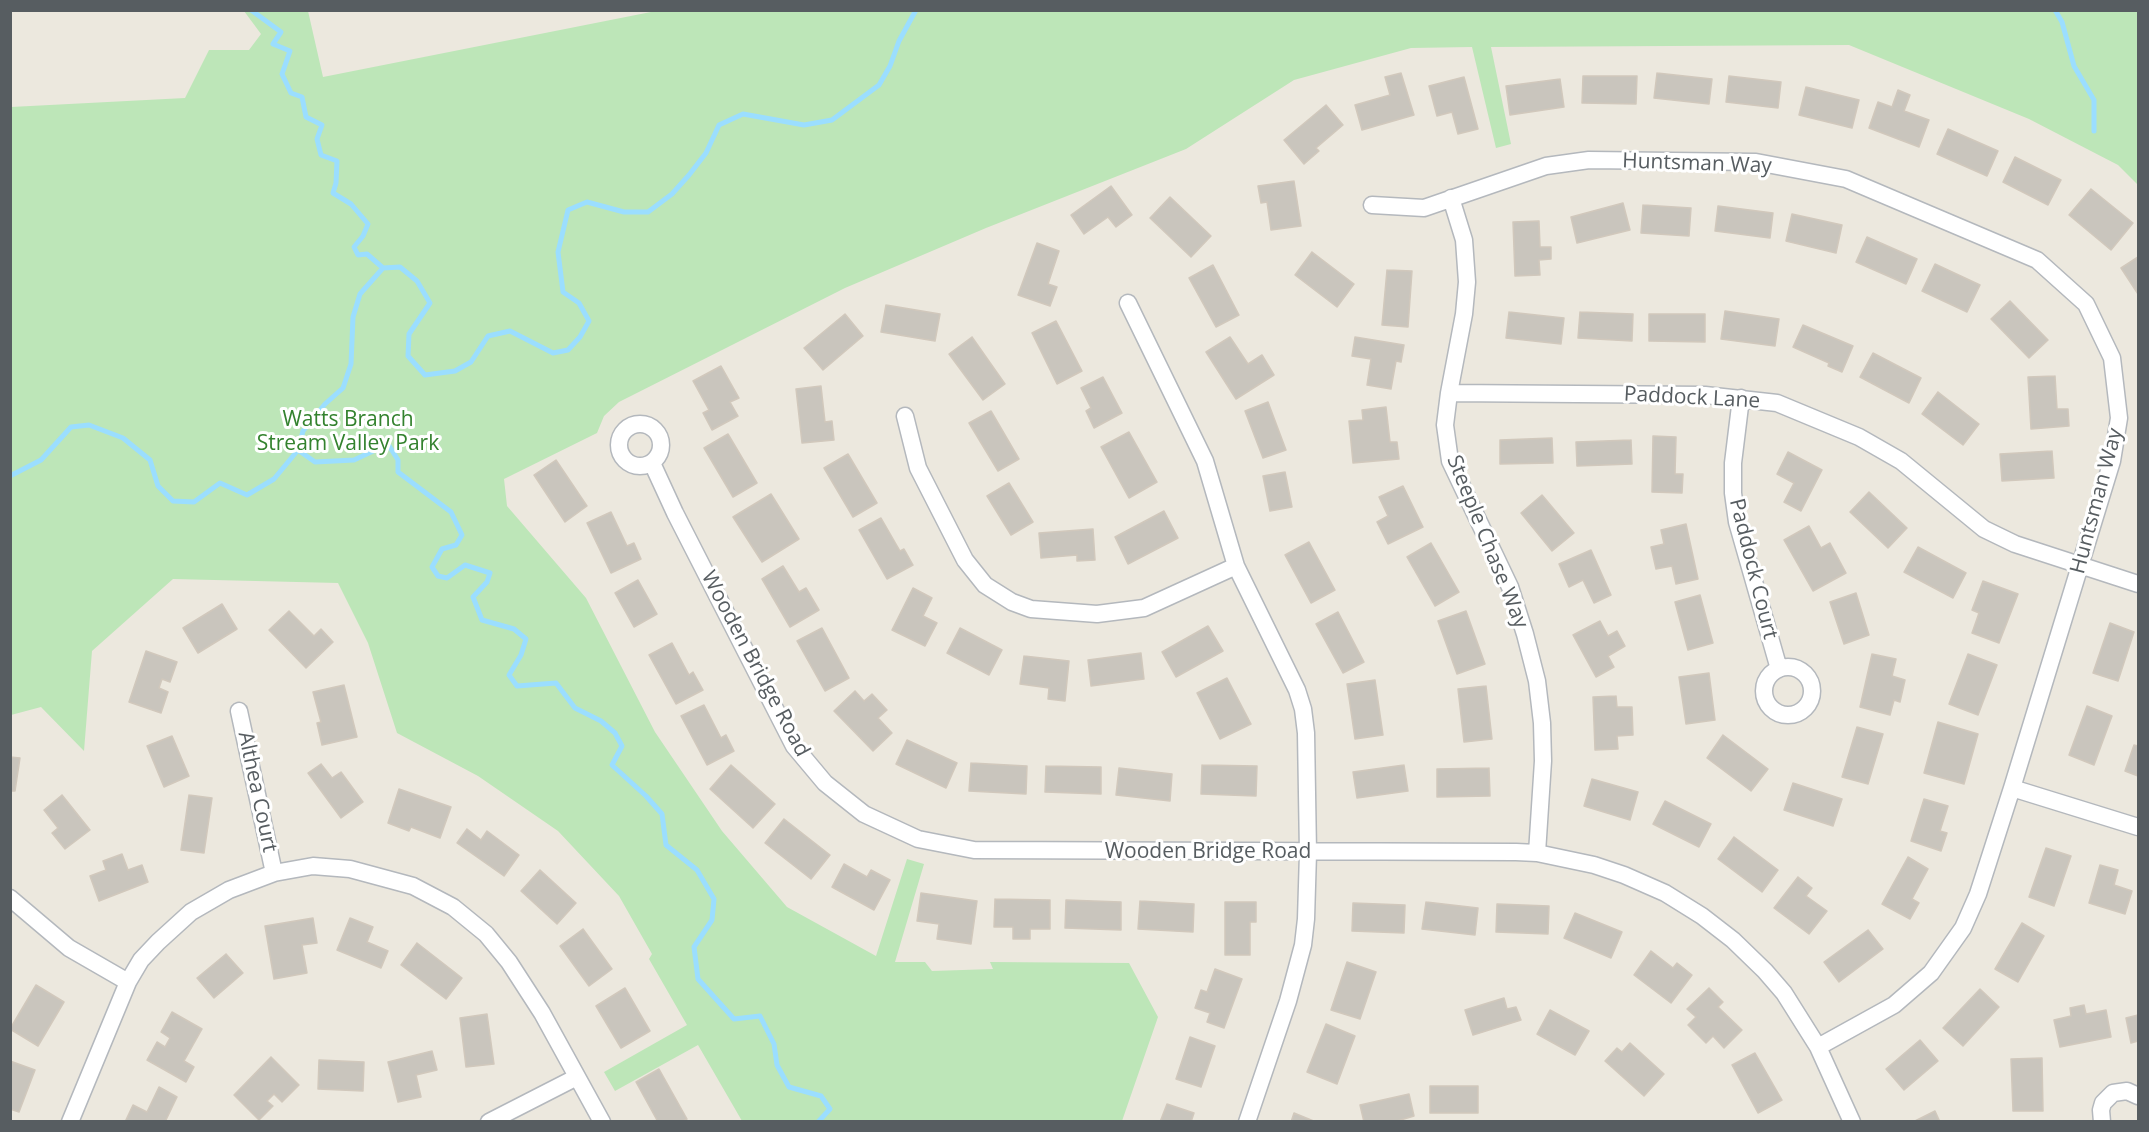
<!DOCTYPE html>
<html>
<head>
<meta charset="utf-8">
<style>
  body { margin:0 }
  #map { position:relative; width:2149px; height:1132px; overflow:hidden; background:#ece8de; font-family:"Open Sans",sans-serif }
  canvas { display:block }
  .frame { position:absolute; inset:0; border:12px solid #575d61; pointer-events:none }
</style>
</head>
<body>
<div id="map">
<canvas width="2149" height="1132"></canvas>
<div class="frame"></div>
</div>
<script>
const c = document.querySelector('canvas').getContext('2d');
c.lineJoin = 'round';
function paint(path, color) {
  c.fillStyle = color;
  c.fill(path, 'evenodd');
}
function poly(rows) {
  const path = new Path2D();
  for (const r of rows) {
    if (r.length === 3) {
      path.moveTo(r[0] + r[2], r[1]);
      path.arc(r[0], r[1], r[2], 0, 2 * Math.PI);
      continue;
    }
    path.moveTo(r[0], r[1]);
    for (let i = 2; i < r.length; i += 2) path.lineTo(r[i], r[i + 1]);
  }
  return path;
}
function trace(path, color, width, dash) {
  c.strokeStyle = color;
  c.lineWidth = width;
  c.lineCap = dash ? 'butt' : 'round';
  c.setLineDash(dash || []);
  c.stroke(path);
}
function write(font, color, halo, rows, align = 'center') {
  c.font = font + ' "Open Sans",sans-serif';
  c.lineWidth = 6;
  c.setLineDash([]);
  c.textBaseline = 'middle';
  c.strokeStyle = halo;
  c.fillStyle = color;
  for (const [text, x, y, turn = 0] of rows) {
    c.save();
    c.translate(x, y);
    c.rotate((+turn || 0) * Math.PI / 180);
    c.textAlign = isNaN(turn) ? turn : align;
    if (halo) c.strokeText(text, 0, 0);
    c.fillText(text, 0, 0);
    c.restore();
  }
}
const green = poly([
  [661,10,2138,11,2138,185,2118,165,2029,119,1849,45,1491,47,1511,144,1496,148,1472,47,1411,48,1294,80,1186,149,986,228,845,288,619,402,604,416,597,433,504,479,507,506,586,598,655,732,722,831,787,907,876,956,907,859,924,864,895,962,925,962,932,971,993,969,990,962,1129,963,1158,1017,1122,1121,742,1121,698,1045,615,1091,604,1072,687,1025,649,959,652,954,619,896,558,831,478,776,397,733,368,643,338,583,173,579,92,651,84,751,41,707,11,715,11,107,185,98,209,50,249,50,261,34,244,11,308,11,323,77]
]);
const stream = poly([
  [251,10,281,32,273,44,290,51,282,74,291,93,302,97,306,117,322,125,317,139,321,155,337,161,336,183,333,193,351,204,368,224,363,236,354,247,358,255,367,254,383,268],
  [2055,10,2062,22,2074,66,2094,100,2094,131],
  [298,450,315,462,354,460,388,444,398,460,398,472,451,512,462,535,456,545,442,549,432,567,438,576,447,578,465,565,490,573,487,582,473,597,482,620,514,629,526,639,521,655,509,675,517,686,556,683,575,708,601,721,615,733,622,746,612,765,646,796,662,814,666,845,697,870,714,899,712,920,694,947,698,979,734,1019,760,1016,774,1044,777,1065,789,1087,821,1096,830,1109,818,1122],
  [10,476,41,460,71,427,89,425,123,438,150,460,158,486,173,501,194,502,220,483,247,495,274,479,298,450,303,431,325,404,343,388,351,364,353,317,360,294,383,268,400,267,417,281,430,303,409,334,408,356,425,375,455,371,471,362,488,336,510,331,553,353,568,350,580,337,589,321,579,303,563,292,558,252,568,210,587,202,624,212,648,212,672,194,689,175,706,153,719,125,743,114,804,125,832,120,879,85,890,66,899,41,916,10]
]);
const building = poly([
  [1401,73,1414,115,1362,130,1355,105,1390,95,1385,77,1401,73],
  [1657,73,1712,79,1709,104,1654,98,1657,73],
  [1583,76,1637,76,1636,104,1582,103,1583,76],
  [1729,76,1781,82,1778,108,1726,102,1729,76],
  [1464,77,1478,129,1458,134,1452,112,1437,116,1429,86,1464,77],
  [1560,79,1564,107,1510,115,1506,86,1560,79],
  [1806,87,1859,100,1852,128,1799,115,1806,87],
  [1898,90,1910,95,1904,111,1929,120,1919,147,1869,128,1878,102,1892,107,1898,90],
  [1326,105,1343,125,1316,148,1319,151,1304,164,1284,140,1326,105],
  [1948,129,1998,151,1987,176,1937,154,1948,129],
  [2015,157,2061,180,2048,205,2003,182,2015,157],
  [1294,181,1301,226,1271,230,1267,202,1261,203,1258,186,1294,181],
  [1111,186,1132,215,1116,227,1108,217,1084,234,1071,215,1111,186],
  [2091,189,2133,223,2111,250,2069,215,2091,189],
  [1170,197,1211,236,1191,257,1150,218,1170,197],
  [1623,203,1630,230,1577,243,1571,217,1623,203],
  [1643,205,1691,208,1689,236,1641,233,1643,205],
  [1718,206,1773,213,1770,238,1715,231,1718,206],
  [1792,214,1842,225,1836,253,1786,241,1792,214],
  [1539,221,1540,247,1551,247,1551,259,1539,260,1540,275,1515,276,1513,222,1539,221],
  [1867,237,1917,259,1906,284,1856,262,1867,237],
  [1037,243,1059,251,1048,284,1057,287,1050,306,1018,295,1037,243],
  [1312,252,1354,284,1337,307,1295,275,1312,252],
  [2138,257,2138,294,2121,268,2138,257],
  [1935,264,1980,285,1967,312,1922,291,1935,264],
  [1213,265,1239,315,1216,327,1189,278,1213,265],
  [1387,270,1412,271,1408,327,1382,325,1387,270],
  [2010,301,2048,340,2029,358,1991,319,2010,301],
  [886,305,940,314,935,341,881,332,886,305],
  [1725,311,1779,319,1775,346,1721,339,1725,311],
  [1509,312,1564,318,1561,344,1506,338,1509,312],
  [1580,312,1633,314,1632,341,1578,338,1580,312],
  [845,314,863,336,823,370,804,348,845,314],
  [1649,314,1705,314,1705,342,1649,341,1649,314],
  [1056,321,1082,371,1057,384,1032,333,1056,321],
  [1803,325,1853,346,1842,372,1828,366,1829,363,1793,347,1803,325],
  [972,337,1005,384,983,400,949,354,972,337],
  [1230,337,1248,364,1262,355,1274,375,1236,399,1206,352,1230,337],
  [1355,337,1404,345,1401,362,1396,361,1391,389,1367,385,1371,359,1352,356,1355,337],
  [1873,353,1921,378,1909,403,1860,377,1873,353],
  [721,366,739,398,730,402,738,416,712,430,703,413,709,410,693,381,721,366],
  [2055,376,2057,409,2068,409,2069,426,2031,429,2028,377,2055,376],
  [1103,377,1122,413,1094,428,1086,411,1091,408,1081,388,1103,377],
  [821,386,825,422,832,421,834,440,802,443,796,389,821,386],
  [1938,392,1979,424,1963,445,1922,414,1938,392],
  [1268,402,1286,450,1263,458,1245,411,1268,402],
  [1386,407,1390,442,1397,442,1399,459,1353,463,1349,421,1363,420,1362,410,1386,407],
  [991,411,1019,459,998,471,969,423,991,411],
  [1129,432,1157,482,1129,498,1101,447,1129,432],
  [728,434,757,483,733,497,704,448,728,434],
  [1653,436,1676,437,1675,474,1683,474,1682,493,1652,492,1653,436],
  [1552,438,1553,463,1500,464,1500,440,1552,438],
  [1631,440,1632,464,1577,466,1576,442,1631,440],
  [2052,451,2054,478,2002,481,2000,454,2052,451],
  [1788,452,1822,470,1801,511,1784,502,1794,483,1777,474,1788,452],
  [848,454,877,503,853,517,824,468,848,454],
  [556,460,587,506,565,522,534,475,556,460],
  [1285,472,1292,507,1270,511,1263,476,1285,472],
  [1009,483,1033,522,1011,535,987,496,1009,483],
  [1403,486,1423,527,1388,544,1377,522,1388,516,1379,497,1403,486],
  [1869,492,1907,528,1888,548,1850,512,1869,492],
  [771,494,799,539,762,562,733,517,771,494],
  [1542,495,1574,533,1552,551,1521,513,1542,495],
  [1164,511,1178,538,1128,564,1115,537,1164,511],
  [611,512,627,546,634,543,641,559,611,573,587,523,611,512],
  [881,518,900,551,904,549,913,565,887,579,859,530,881,518],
  [1686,524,1698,579,1676,584,1672,566,1656,569,1651,547,1664,544,1661,530,1686,524],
  [1809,526,1821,548,1830,543,1846,573,1813,591,1784,540,1809,526],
  [1093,529,1095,560,1077,561,1077,555,1041,558,1039,533,1093,529],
  [1309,542,1335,590,1311,603,1285,555,1309,542],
  [1431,543,1459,592,1435,606,1407,557,1431,543],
  [1918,547,1966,573,1953,598,1904,572,1918,547],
  [1591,550,1611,595,1594,603,1583,580,1569,587,1559,564,1591,550],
  [783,566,799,592,806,588,819,610,790,627,762,579,783,566],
  [638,580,657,614,634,627,615,593,638,580],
  [1983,581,2018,594,1999,643,1972,633,1979,613,1972,610,1983,581],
  [913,588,932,598,923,616,937,623,925,646,892,630,913,588],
  [1856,593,1869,635,1844,644,1830,602,1856,593],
  [1700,595,1713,643,1688,650,1675,602,1700,595],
  [222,604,237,629,198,653,183,628,222,604],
  [289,611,314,636,321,629,333,642,306,668,269,630,289,611],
  [1466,611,1485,664,1457,674,1438,621,1466,611],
  [1338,612,1364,662,1343,673,1316,624,1338,612],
  [1600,621,1608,636,1617,631,1625,646,1608,656,1614,667,1596,677,1573,635,1600,621],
  [2110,623,2134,632,2118,681,2093,673,2110,623],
  [1208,626,1223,651,1176,677,1162,652,1208,626],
  [822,628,849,678,825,691,797,641,822,628],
  [960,628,1002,650,989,675,947,653,960,628],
  [672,643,689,675,693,672,703,690,676,704,649,655,672,643],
  [146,651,177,662,170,682,162,679,159,688,168,692,161,713,129,702,146,651],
  [1141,653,1144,679,1091,686,1088,660,1141,653],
  [1872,654,1896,659,1892,676,1905,680,1900,702,1894,700,1890,715,1860,707,1872,654],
  [1968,654,1997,665,1978,715,1949,704,1968,654],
  [1024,656,1069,661,1065,701,1048,699,1049,688,1020,684,1024,656],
  [1709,673,1715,720,1686,724,1679,677,1709,673],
  [1227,678,1251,724,1220,739,1197,693,1227,678],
  [1375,680,1383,735,1355,739,1347,684,1375,680],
  [344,685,357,737,322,745,317,723,321,722,313,692,344,685],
  [1486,686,1492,739,1464,742,1458,689,1486,686],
  [855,691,864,701,872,694,887,710,878,718,892,733,873,751,834,711,855,691],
  [1616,696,1617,707,1632,707,1633,735,1617,736,1618,749,1595,750,1593,697,1616,696],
  [704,705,721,738,726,735,734,751,707,765,681,716,704,705],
  [2087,706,2112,716,2094,765,2069,755,2087,706],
  [1938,722,1978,734,1964,784,1924,773,1938,722],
  [1857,727,1883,734,1868,784,1842,777,1857,727],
  [1723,735,1768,769,1751,791,1707,758,1723,735],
  [172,736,189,776,164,787,147,746,172,736],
  [907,740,957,763,946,788,896,764,907,740],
  [2134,745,2138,746,2138,776,2125,771,2134,745],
  [10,757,20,758,15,791,10,791,10,757],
  [971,763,1027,766,1026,794,969,791,971,763],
  [321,764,332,778,341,772,363,802,341,818,308,773,321,764],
  [731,765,775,804,753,828,710,789,731,765],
  [1202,765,1257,766,1256,796,1201,794,1202,765],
  [1404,765,1408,791,1357,798,1353,772,1404,765],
  [1046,766,1101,767,1101,794,1045,792,1046,766],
  [1119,768,1172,774,1170,801,1116,795,1119,768],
  [1489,768,1490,796,1437,797,1437,769,1489,768],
  [1592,779,1638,792,1630,820,1584,806,1592,779],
  [1793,783,1842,799,1833,826,1784,810,1793,783],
  [399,789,451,807,440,838,411,827,409,831,388,823,399,789],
  [62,795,90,830,65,849,52,833,58,828,44,810,62,795],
  [189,795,212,798,204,853,181,850,189,795],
  [1924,799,1948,806,1940,831,1947,833,1941,851,1911,841,1924,799],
  [1665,801,1711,824,1699,847,1653,824,1665,801],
  [784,819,830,855,811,879,765,843,784,819],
  [467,829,481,840,487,831,519,855,504,876,457,843,467,829],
  [1734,837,1778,870,1762,892,1718,859,1734,837],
  [2046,848,2071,856,2054,906,2029,897,2046,848],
  [122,854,128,870,142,865,148,882,99,901,90,876,106,870,103,861,122,854],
  [1908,857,1928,869,1912,899,1919,903,1910,919,1882,904,1908,857],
  [844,864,867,877,871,870,890,880,874,910,832,887,844,864],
  [2100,865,2118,870,2114,885,2132,891,2125,914,2089,903,2100,865],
  [540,870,576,903,557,924,521,891,540,870],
  [1798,877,1812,888,1806,896,1827,911,1809,934,1774,908,1798,877],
  [921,893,977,901,971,944,937,939,939,924,917,921,921,893],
  [995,899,1050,900,1050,929,1030,929,1030,939,1013,939,1013,927,994,927,995,899],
  [1066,900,1121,902,1121,930,1065,928,1066,900],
  [1140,901,1194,904,1193,932,1138,929,1140,901],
  [1225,902,1256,902,1256,922,1250,922,1250,955,1225,955,1225,902],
  [1426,902,1478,908,1475,935,1422,929,1426,902],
  [1353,903,1405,905,1404,933,1352,931,1353,903],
  [1497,904,1549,906,1548,934,1496,932,1497,904],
  [1575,913,1622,932,1611,958,1564,938,1575,913],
  [313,918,317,943,302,945,307,973,274,979,265,926,313,918],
  [350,918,373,927,367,942,388,951,381,968,337,950,350,918],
  [2022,923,2044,936,2018,982,1995,969,2022,923],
  [583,929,612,969,589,986,560,946,583,929],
  [1868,930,1883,949,1839,982,1824,962,1868,930],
  [417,943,462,978,446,999,401,965,417,943],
  [1651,951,1673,968,1677,963,1692,975,1671,1003,1634,975,1651,951],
  [226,954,243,973,214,998,197,978,226,954],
  [1347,962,1376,972,1360,1019,1331,1010,1347,962],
  [1215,969,1242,979,1224,1028,1207,1022,1210,1013,1195,1008,1201,990,1207,992,1215,969],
  [36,985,64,1002,38,1046,10,1029,36,985],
  [625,988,650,1031,621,1048,596,1006,625,988],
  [1709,988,1723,1002,1718,1007,1742,1030,1724,1048,1713,1036,1706,1043,1688,1025,1696,1017,1687,1009,1709,988],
  [1980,989,1999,1007,1963,1046,1943,1028,1980,989],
  [1504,998,1507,1009,1516,1007,1521,1020,1473,1035,1465,1010,1504,998],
  [2084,1005,2086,1014,2106,1010,2111,1037,2060,1047,2054,1020,2071,1016,2070,1008,2084,1005],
  [1550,1010,1589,1031,1575,1055,1537,1034,1550,1010],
  [172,1012,202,1029,184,1061,194,1067,186,1082,147,1060,157,1042,165,1047,170,1038,161,1032,172,1012],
  [487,1014,494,1064,466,1067,460,1018,487,1014],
  [2138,1015,2138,1041,2131,1043,2126,1018,2138,1015],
  [1326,1024,1355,1036,1337,1084,1307,1072,1326,1024],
  [1190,1037,1215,1046,1201,1087,1176,1079,1190,1037],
  [1920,1040,1938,1061,1904,1090,1886,1069,1920,1040],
  [1630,1043,1664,1074,1644,1096,1605,1061,1617,1048,1622,1052,1630,1043],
  [432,1051,437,1070,416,1075,421,1097,398,1102,388,1062,432,1051],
  [1755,1053,1782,1100,1758,1113,1732,1065,1755,1053],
  [271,1057,299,1085,282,1102,274,1094,267,1101,273,1106,259,1120,234,1095,271,1057],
  [2042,1058,2043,1111,2013,1111,2011,1059,2042,1058],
  [319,1060,364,1062,363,1091,318,1089,319,1060],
  [10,1061,35,1070,19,1112,10,1109,10,1061],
  [659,1069,687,1119,681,1122,658,1122,636,1082,659,1069],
  [1430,1086,1478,1086,1478,1113,1430,1113,1430,1086],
  [159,1087,177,1097,165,1122,125,1122,133,1105,147,1112,159,1087],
  [1409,1094,1414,1116,1394,1122,1364,1122,1360,1105,1409,1094],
  [1167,1104,1194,1113,1191,1122,1160,1122,1167,1104],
  [1935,1111,1940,1122,1913,1122,1935,1111],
  [1294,1113,1316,1122,1291,1122,1294,1113]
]);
const minor = poly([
  [1451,198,1464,240,1467,282,1464,314,1449,393,1445,425,1450,461,1510,587,1525,634,1537,681,1542,723,1543,761,1537,853],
  [1372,205,1424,208,1546,166,1589,160,1756,162,1846,179,2037,260,2086,304,2112,358,2119,418,2112,461,2012,788,1978,894,1963,928,1931,973,1894,1005,1818,1047],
  [1128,303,1205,461,1236,566,1297,690,1303,709,1306,733,1308,853,1306,919,1303,945,1288,1001,1247,1122],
  [1449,393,1705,395,1777,403,1859,437,1901,461,1984,529,2015,544,2138,584],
  [1741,398,1733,463,1733,493,1737,522,1779,669],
  [905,416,918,468,965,560,985,585,1012,602,1031,609,1097,614,1144,608,1236,566],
  [640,445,21],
  [652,463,675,513,794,746,825,783,864,814,918,839,974,850,1516,852,1537,853,1594,865,1624,875,1665,893,1702,916,1733,940,1765,971,1784,993,1818,1047,1852,1122],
  [1788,691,24],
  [239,711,274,873],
  [2012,788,2138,827],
  [10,898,69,948,128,982],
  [70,1122,128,982,141,960,158,942,191,912,229,890,274,873,313,866,350,869,413,886,453,907,486,934,509,962,542,1013,602,1122],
  [489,1122,577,1077],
  [2102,1122,2101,1110,2103,1103,2113,1093,2127,1091,2138,1096]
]);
const streetNames = [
  ["Huntsman Way",1697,164,2],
  ["Paddock Lane",1692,398,3],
  ["Huntsman Way",2097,501,-75],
  ["Steeple Chase Way",1487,542,68],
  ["Paddock Court",1753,569,76],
  ["Wooden Bridge Road",755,664,62],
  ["Althea Court",257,792,78],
  ["Wooden Bridge Road",1208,852]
];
const parkNames = [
  ["Watts Branch",348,420],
  ["Stream Valley Park",348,444]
];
paint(green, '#bde6b8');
trace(stream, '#9bdeff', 5);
paint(building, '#c9c5bd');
trace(building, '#d1c8bc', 1.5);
trace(minor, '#b4b8bd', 19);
trace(minor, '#fff', 16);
write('21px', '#575d61', '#fff', streetNames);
write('21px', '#33822e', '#fff', parkNames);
</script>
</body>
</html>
